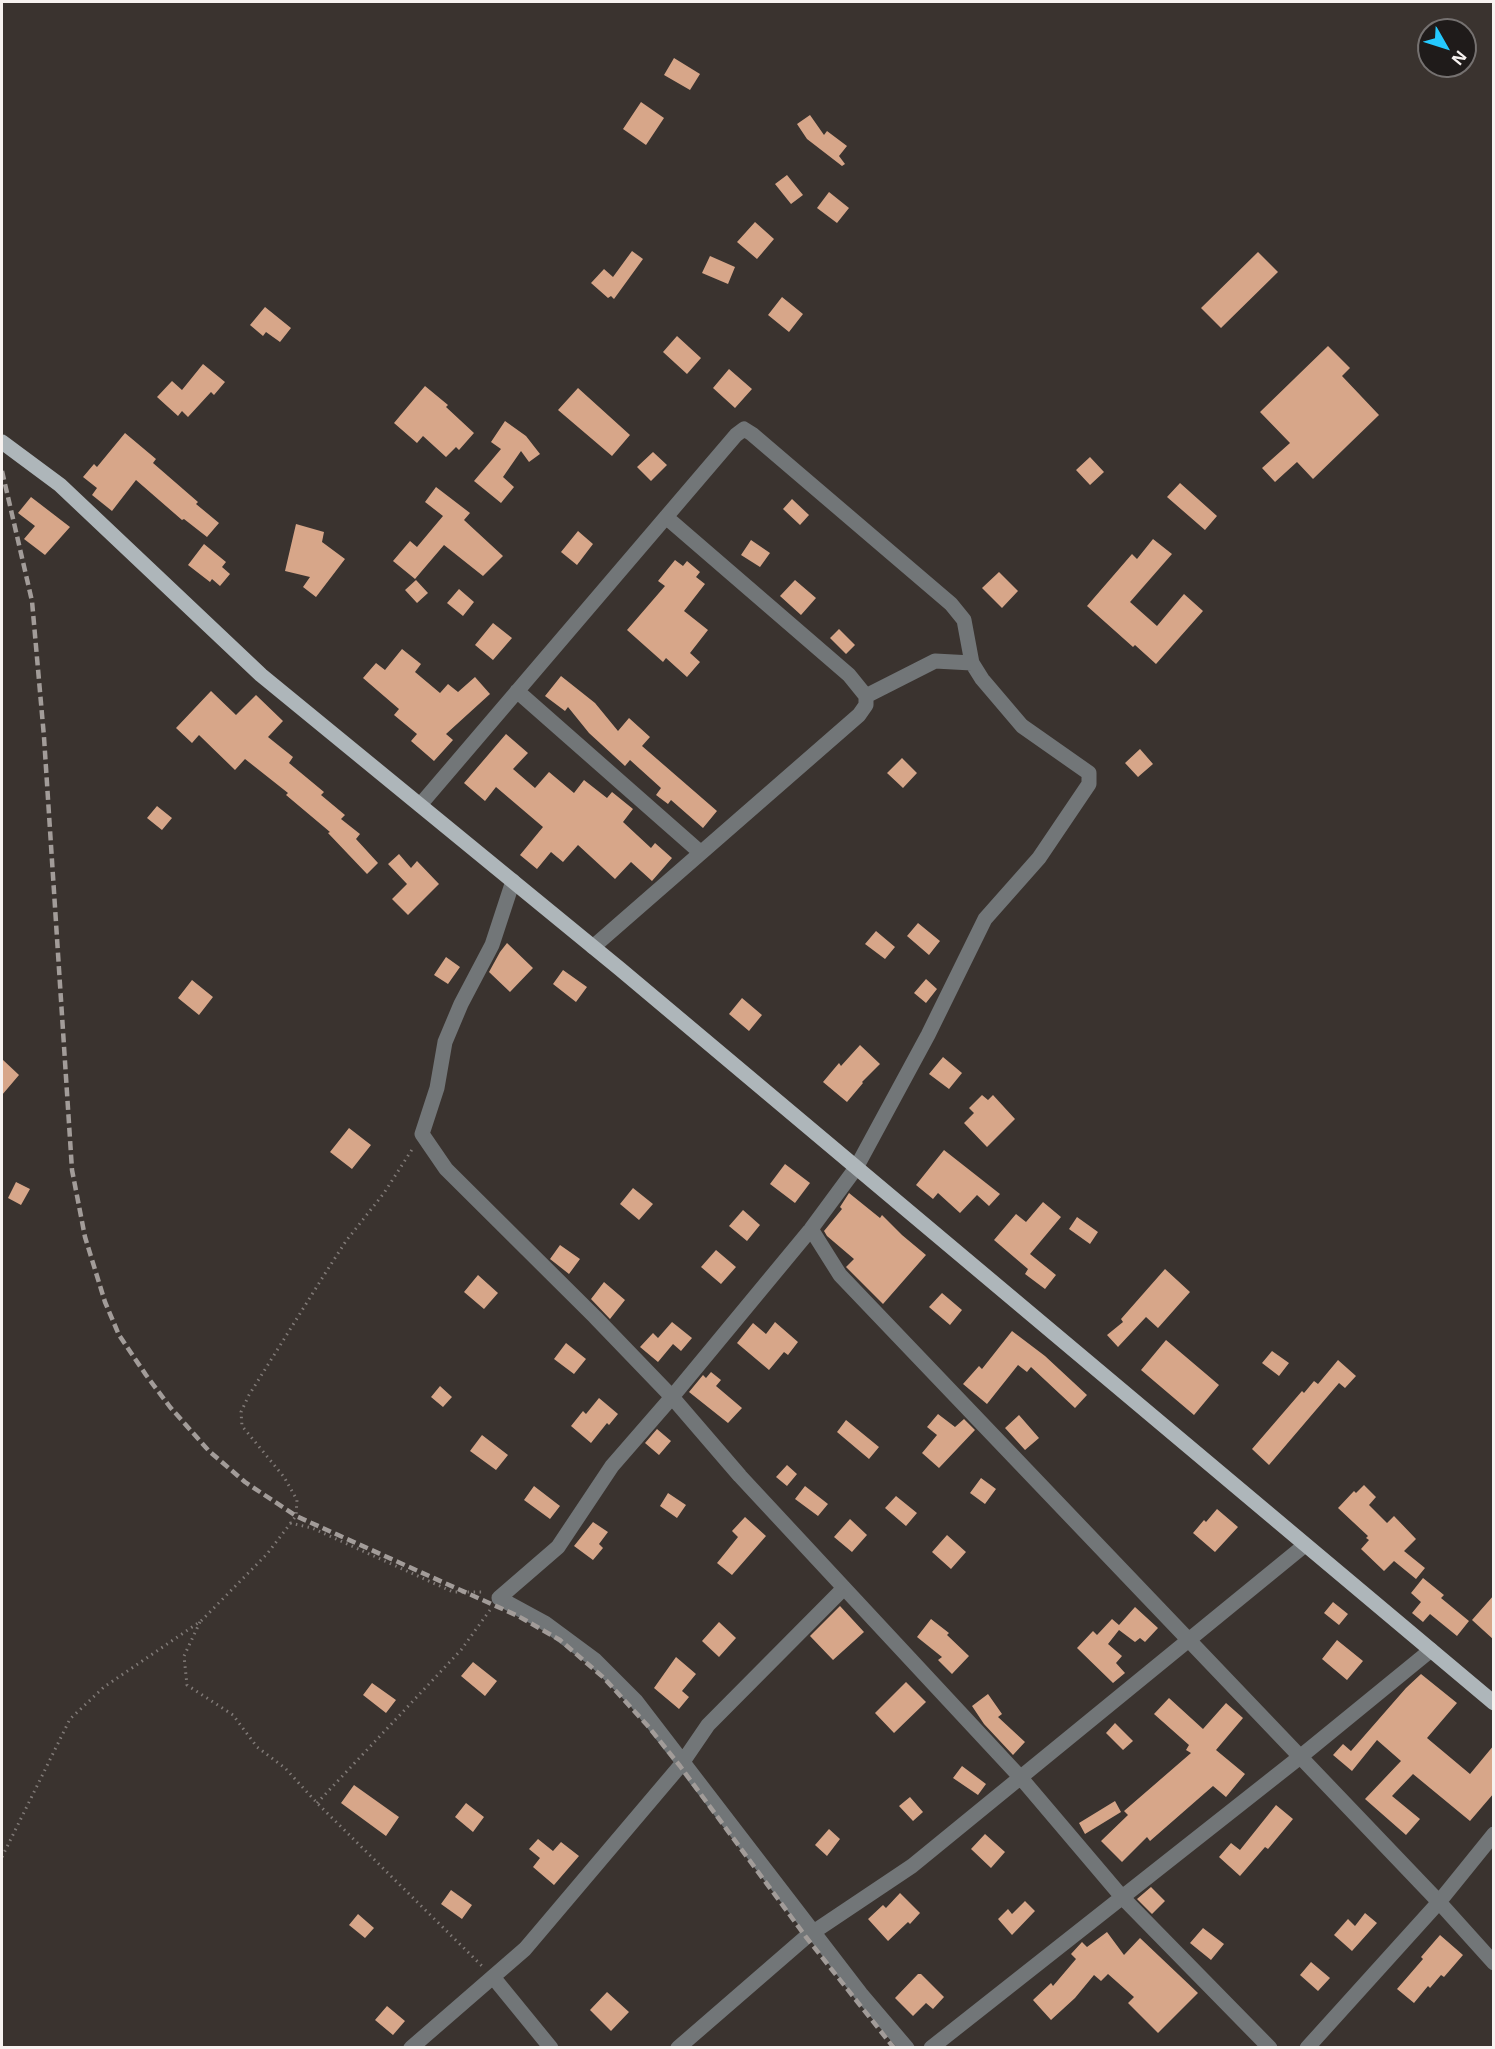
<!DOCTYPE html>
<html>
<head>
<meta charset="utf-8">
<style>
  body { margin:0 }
  #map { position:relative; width:1495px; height:2049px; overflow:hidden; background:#3a332f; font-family:"Noto Sans",sans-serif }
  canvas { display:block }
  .frame { position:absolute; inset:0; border:3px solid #f7f2f0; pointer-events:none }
  .north { position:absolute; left:1417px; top:18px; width:60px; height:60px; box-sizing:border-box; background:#1f1b1a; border:2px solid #757170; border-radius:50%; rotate:129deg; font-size:16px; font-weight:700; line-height:24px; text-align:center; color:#f7f2f0 }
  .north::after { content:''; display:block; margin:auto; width:21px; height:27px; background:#25c9fe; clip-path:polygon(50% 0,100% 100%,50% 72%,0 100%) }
</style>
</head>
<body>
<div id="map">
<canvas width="1495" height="2049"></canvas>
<div class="frame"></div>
<div class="north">N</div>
</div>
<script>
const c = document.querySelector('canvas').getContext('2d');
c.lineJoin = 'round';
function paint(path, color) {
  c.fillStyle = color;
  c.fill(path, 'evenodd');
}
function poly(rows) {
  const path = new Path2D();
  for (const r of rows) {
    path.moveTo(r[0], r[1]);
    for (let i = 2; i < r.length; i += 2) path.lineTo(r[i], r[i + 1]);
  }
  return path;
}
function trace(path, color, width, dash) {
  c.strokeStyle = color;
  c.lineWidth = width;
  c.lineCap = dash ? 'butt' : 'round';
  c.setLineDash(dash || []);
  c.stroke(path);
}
const building = poly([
  [674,58,700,74,690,90,664,75],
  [641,102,664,118,646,145,623,129],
  [810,115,824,135,827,131,847,146,839,156,845,164,842,166,807,139,797,124],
  [787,175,803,195,791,204,775,184],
  [829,192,849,208,837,223,817,208],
  [755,222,774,239,757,259,737,242],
  [632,251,643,259,614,299,611,296,608,298,591,283,604,269,613,277],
  [1258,252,1278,272,1221,328,1201,308],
  [710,256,735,267,728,284,702,273],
  [782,297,803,314,789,332,768,315],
  [265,307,291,328,280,342,266,332,263,336,250,325],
  [677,336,701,358,687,374,663,352],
  [1328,346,1350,368,1342,376,1379,415,1313,479,1297,462,1275,482,1262,468,1290,443,1260,412],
  [203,364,225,382,214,395,211,392,188,417,182,411,178,416,157,397,172,381,182,390],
  [729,369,752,389,735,408,713,388],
  [425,386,448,405,446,407,474,433,459,450,456,447,446,457,423,436,417,443,394,423],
  [578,388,630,435,612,456,558,410],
  [505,421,526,436,540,454,529,462,521,451,503,477,514,487,501,503,474,481,501,449,491,442],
  [125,433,156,459,153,463,198,502,196,504,219,523,207,537,184,519,182,520,136,480,112,511,92,495,97,488,83,477,94,464,97,467],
  [653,452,667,465,651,481,637,467],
  [1090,457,1104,472,1090,485,1076,470],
  [1180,483,1217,516,1205,530,1167,497],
  [436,487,470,513,464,520,503,556,483,576,444,545,415,579,393,561,410,541,417,547,443,516,425,502],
  [31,497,70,527,45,555,24,539,35,526,18,513],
  [792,499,809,515,800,525,783,509],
  [296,524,324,532,322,542,345,559,316,597,303,587,310,577,285,571],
  [578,531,593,544,577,565,561,552],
  [1153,539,1172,554,1130,602,1157,626,1184,594,1203,611,1156,664,1135,645,1133,647,1087,606,1132,554,1137,559],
  [751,540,770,553,760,567,741,555],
  [204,544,226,562,222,567,230,574,220,586,212,579,210,582,188,565],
  [675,560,683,566,687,561,700,572,696,577,705,584,684,611,708,630,690,653,700,662,687,677,666,658,663,662,627,630,665,586,658,581],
  [999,572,1018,591,1002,608,982,588],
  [416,580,428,593,417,603,405,590],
  [795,580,816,598,801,615,780,596],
  [459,589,474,602,463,616,447,603],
  [493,623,512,638,493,660,475,645],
  [839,629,855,645,846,654,830,638],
  [402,649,421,664,415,672,440,693,448,684,458,692,475,677,490,694,446,734,453,740,434,761,411,741,417,734,394,715,399,709,363,678,376,663,385,670],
  [561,676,595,703,618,731,629,718,650,737,642,746,717,811,703,828,671,800,668,804,656,795,661,788,630,760,625,766,589,733,568,707,565,711,545,696],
  [211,691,236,715,256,695,283,721,268,737,293,757,289,763,324,792,321,795,345,815,341,819,360,834,356,839,378,863,367,874,328,833,330,832,286,795,288,793,245,759,235,770,199,735,192,743,176,728],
  [506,734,528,753,513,769,535,788,549,772,574,793,584,780,607,798,612,792,633,809,623,822,651,848,655,843,672,858,652,881,631,862,615,879,578,845,563,862,551,852,537,869,520,855,543,827,496,787,485,801,464,783],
  [1140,749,1153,764,1138,777,1125,763],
  [902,758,917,773,903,788,887,773],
  [157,806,172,818,162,830,147,818],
  [399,854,411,868,417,861,439,884,408,915,392,899,407,884,388,864],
  [918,923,940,941,929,955,907,936],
  [876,931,895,947,885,959,865,944],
  [507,943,533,968,510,992,489,972,500,952],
  [446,957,460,967,448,984,434,975],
  [563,970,587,987,576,1002,553,984],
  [926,979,937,989,926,1003,914,993],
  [192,980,213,997,199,1015,178,998],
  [742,998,762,1015,749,1031,729,1014],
  [860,1045,880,1064,862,1082,863,1083,847,1102,823,1082,839,1063,841,1066],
  [943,1057,962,1073,949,1089,929,1074],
  [2,1059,19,1075,2,1095],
  [982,1095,988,1100,993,1095,1015,1119,987,1147,964,1123,974,1113,969,1108],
  [349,1128,371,1145,352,1169,330,1152],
  [944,1150,1000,1194,989,1206,977,1195,960,1213,938,1193,933,1199,916,1185],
  [785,1164,810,1183,795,1203,770,1184],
  [16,1182,30,1189,21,1205,8,1198],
  [633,1188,653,1204,639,1220,620,1204],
  [849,1193,880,1218,882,1215,902,1235,926,1255,883,1304,846,1267,854,1259,827,1236,824,1231,842,1209,840,1207],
  [1043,1202,1061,1217,1030,1254,1056,1275,1045,1289,1025,1274,1028,1269,994,1240,1016,1214,1026,1222],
  [743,1210,760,1225,747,1241,729,1226],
  [1077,1217,1098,1232,1090,1244,1069,1229],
  [560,1245,580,1259,569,1274,550,1259],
  [716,1250,736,1267,721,1284,701,1267],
  [1165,1269,1190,1292,1158,1328,1146,1317,1118,1347,1107,1335,1123,1322,1121,1319],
  [478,1275,498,1293,484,1309,464,1292],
  [604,1282,625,1300,610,1319,591,1299],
  [942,1293,962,1310,950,1325,929,1307],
  [672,1322,692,1338,681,1351,673,1344,658,1362,640,1347,653,1333,658,1338],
  [775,1322,798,1342,788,1355,784,1352,769,1370,737,1343,753,1323,766,1334],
  [1012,1331,1045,1356,1087,1395,1075,1408,1031,1367,1027,1372,1018,1365,987,1404,963,1384,979,1366,982,1369],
  [1166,1340,1219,1385,1194,1415,1141,1370],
  [566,1343,586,1359,574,1374,554,1359],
  [1272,1351,1289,1363,1279,1376,1262,1363],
  [1338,1360,1356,1376,1345,1388,1339,1383,1269,1465,1252,1449,1302,1391,1304,1393,1314,1381,1318,1384],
  [711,1372,721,1380,716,1386,742,1408,728,1423,689,1392,703,1375,706,1378],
  [440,1386,452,1397,443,1407,431,1397],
  [599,1398,618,1414,609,1425,607,1423,591,1443,571,1426,583,1411,586,1414],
  [938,1414,955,1427,964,1419,975,1430,939,1468,922,1453,937,1435,927,1427],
  [1019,1415,1039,1438,1025,1450,1005,1428],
  [846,1420,879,1447,869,1459,837,1432],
  [657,1429,671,1441,659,1455,645,1443],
  [482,1435,508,1455,496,1470,470,1451],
  [787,1465,797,1474,787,1486,776,1477],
  [981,1478,996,1489,985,1504,970,1493],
  [1364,1485,1376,1497,1369,1505,1387,1523,1394,1516,1416,1539,1404,1551,1425,1568,1416,1579,1394,1561,1384,1571,1361,1549,1369,1540,1366,1538,1368,1536,1338,1508,1354,1491,1356,1493],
  [534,1486,560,1506,550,1519,524,1500],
  [805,1486,828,1504,818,1516,795,1499],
  [668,1493,686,1505,677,1518,660,1506],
  [896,1496,917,1513,906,1526,885,1508],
  [1217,1509,1238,1527,1215,1552,1193,1533,1204,1520,1206,1522],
  [745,1517,766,1536,732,1575,717,1563,738,1537,732,1531],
  [850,1519,867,1535,852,1552,834,1537],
  [593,1522,608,1532,599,1544,603,1548,593,1560,574,1546],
  [947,1535,966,1552,951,1569,932,1552],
  [1423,1578,1444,1595,1441,1598,1469,1621,1457,1636,1430,1614,1423,1622,1412,1613,1421,1602,1411,1593],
  [1494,1595,1494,1640,1472,1620],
  [1333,1602,1348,1614,1339,1625,1324,1613],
  [840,1606,864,1632,833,1660,810,1636],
  [1135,1607,1158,1628,1145,1642,1140,1638,1135,1642,1119,1630,1108,1644,1122,1656,1116,1663,1125,1673,1113,1683,1077,1648,1093,1631,1097,1635,1112,1619,1119,1625],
  [931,1619,949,1633,947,1635,969,1656,952,1674,938,1660,942,1657,917,1637],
  [719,1622,736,1638,719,1657,702,1641],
  [1337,1640,1363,1661,1347,1680,1322,1659],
  [676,1657,696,1674,682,1691,689,1697,679,1709,654,1688],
  [473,1662,497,1681,485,1696,461,1676],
  [1421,1674,1457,1703,1427,1738,1470,1774,1494,1745,1494,1793,1470,1821,1413,1774,1392,1796,1420,1819,1406,1835,1365,1799,1401,1761,1377,1740,1352,1771,1333,1755,1343,1744,1351,1751,1406,1688],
  [906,1682,926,1702,894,1733,875,1713],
  [372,1683,396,1700,386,1713,363,1695],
  [988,1694,1002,1714,998,1717,1025,1742,1013,1755,984,1724,972,1706],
  [1169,1698,1203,1729,1226,1703,1243,1718,1216,1750,1245,1774,1226,1797,1213,1786,1150,1841,1147,1837,1122,1862,1101,1841,1128,1815,1124,1811,1191,1753,1186,1750,1189,1745,1154,1714],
  [1115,1723,1133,1741,1123,1750,1106,1733],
  [962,1766,986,1784,978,1795,953,1778],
  [354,1785,399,1817,386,1836,341,1803],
  [910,1797,923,1812,913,1821,899,1806],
  [1115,1801,1121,1812,1085,1834,1079,1823],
  [466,1803,484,1817,473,1832,455,1817],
  [1276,1805,1293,1819,1268,1849,1265,1847,1240,1876,1219,1857,1231,1843,1240,1850],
  [829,1829,840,1839,827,1856,815,1845],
  [985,1834,1005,1852,991,1868,971,1849],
  [538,1839,553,1851,561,1842,579,1856,554,1885,533,1867,540,1858,529,1849],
  [1151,1887,1165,1901,1152,1914,1137,1899],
  [451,1890,472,1905,462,1919,441,1904],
  [900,1893,920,1913,910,1924,908,1922,888,1941,868,1919,883,1905,886,1908],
  [1025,1901,1035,1911,1012,1935,998,1919,1008,1909,1012,1914],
  [1365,1913,1377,1923,1352,1951,1334,1935,1348,1919,1355,1926],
  [358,1914,374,1928,365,1938,349,1925],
  [1203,1928,1224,1944,1211,1960,1190,1943],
  [1107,1932,1124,1955,1140,1938,1198,1993,1158,2033,1128,2003,1134,1997,1108,1974,1101,1981,1094,1975,1075,1998,1051,2020,1033,2000,1051,1983,1053,1986,1076,1959,1071,1954,1082,1942,1087,1947],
  [1440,1935,1463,1955,1444,1977,1441,1975,1430,1988,1428,1986,1414,2003,1397,1989,1423,1959,1421,1957],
  [1311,1962,1330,1978,1318,1991,1300,1975],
  [918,1974,921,1974,944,1997,933,2009,926,2003,913,2016,895,1998],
  [607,1992,629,2012,611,2031,590,2010],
  [387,2006,405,2021,393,2035,375,2020]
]);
const path = poly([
  [290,1523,312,1528,453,1592,485,1592],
  [200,1622,184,1656,187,1685,233,1715,257,1747,285,1768,317,1803,482,1966],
  [317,1803,461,1650,490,1610],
  [2,1857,70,1719,104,1687,201,1621,267,1554,296,1516,297,1500,284,1477,242,1426,241,1412,249,1395,326,1272,346,1241,384,1193,413,1148]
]);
const minor = poly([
  [517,691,701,853],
  [866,696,935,661,972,663],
  [420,805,736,435,744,429,752,434,951,604,964,620,972,663,982,679,1022,726,1089,773,1089,784,1039,858,985,919,928,1035,856,1168,811,1229,672,1397,612,1466,558,1547,499,1598,545,1623,595,1660,636,1701,861,1994,907,2048],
  [513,881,492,945,461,1004,445,1042,437,1088,422,1134,446,1169,595,1317,672,1397,740,1476,1021,1778,1122,1897,1270,2048],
  [593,947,859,715,866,705,866,696,849,675,666,517],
  [811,1229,840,1275,1439,1902,1494,1963],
  [493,1977,551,2048],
  [411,2048,525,1949,680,1766,708,1725,844,1588],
  [678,2048,806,1937,912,1866,1305,1545],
  [931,2048,1300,1757,1431,1650],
  [1307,2048,1439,1902,1494,1834]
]);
const major = poly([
  [2,442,60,485,261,675,620,969,1494,1703]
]);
const rail = poly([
  [2,471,32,601,44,737,72,1170,85,1237,105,1302,119,1335,146,1375,170,1407,209,1451,245,1482,296,1516,518,1616,560,1640,604,1678,647,1725,680,1766,806,1937,894,2048]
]);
paint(building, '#d7a689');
trace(path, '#807a77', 3, [1.5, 4.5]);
trace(minor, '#727678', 15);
trace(major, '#aeb6ba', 15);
trace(rail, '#a29c99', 4.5, [9, 4.5]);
</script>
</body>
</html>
